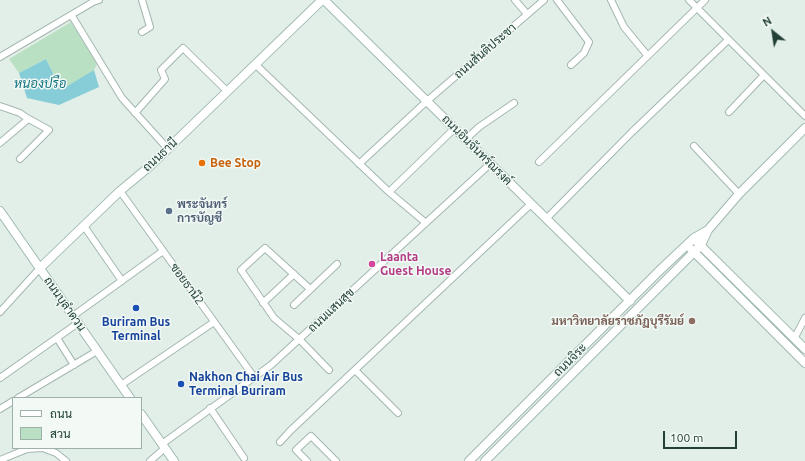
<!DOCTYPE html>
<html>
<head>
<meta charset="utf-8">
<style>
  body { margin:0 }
  #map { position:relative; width:805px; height:461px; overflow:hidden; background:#e2eee8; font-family:Ubuntu,Sarabun,sans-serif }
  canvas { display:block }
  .legend { position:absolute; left:12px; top:397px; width:130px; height:52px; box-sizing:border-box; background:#f3faf6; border:1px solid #9fb0aa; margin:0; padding:5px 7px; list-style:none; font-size:12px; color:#214137 }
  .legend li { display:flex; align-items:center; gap:8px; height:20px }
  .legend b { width:20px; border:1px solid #9fb0aa }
  .north { position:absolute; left:753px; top:12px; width:40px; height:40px; -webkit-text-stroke:3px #f3faf6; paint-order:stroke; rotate:330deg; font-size:11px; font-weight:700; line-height:16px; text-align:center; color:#214137 }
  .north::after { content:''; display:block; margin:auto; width:14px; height:18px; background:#214137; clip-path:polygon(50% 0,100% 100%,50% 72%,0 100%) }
  .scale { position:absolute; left:663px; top:431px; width:74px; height:18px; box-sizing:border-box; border:2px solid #214137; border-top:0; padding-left:5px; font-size:12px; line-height:14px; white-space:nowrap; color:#214137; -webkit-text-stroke:3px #f3faf6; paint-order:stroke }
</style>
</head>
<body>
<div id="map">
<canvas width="805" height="461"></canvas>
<ul class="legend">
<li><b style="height:5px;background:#fff"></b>ถนน</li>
<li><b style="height:11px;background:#bae0c3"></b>สวน</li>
</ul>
<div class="north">N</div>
<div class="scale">100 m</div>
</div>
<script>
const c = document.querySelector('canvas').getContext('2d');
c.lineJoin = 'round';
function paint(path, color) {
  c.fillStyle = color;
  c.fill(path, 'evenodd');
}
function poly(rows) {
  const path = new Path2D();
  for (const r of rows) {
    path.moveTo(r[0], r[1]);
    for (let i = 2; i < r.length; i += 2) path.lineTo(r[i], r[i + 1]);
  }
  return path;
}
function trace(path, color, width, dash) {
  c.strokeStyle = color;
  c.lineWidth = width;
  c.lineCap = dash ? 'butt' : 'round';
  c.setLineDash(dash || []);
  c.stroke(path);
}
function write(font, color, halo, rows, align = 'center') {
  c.font = font + ' Ubuntu,Sarabun,sans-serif';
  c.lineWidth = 3;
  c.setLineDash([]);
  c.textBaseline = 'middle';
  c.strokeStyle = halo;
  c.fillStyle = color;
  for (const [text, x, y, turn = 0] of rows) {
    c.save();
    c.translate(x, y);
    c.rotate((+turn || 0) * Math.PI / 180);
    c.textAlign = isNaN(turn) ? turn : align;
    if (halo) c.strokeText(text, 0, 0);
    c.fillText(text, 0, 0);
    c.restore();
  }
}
const green = poly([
  [71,22,97,64,94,70,61,91,46,59,19,73,9,59]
]);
const water = poly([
  [46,59,61,90,94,70,99,87,59,105,27,98,19,73]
]);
const street = poly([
  [515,0,527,14],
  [557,0,589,42,584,53,571,65],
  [611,0,624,27,647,55],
  [689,0,805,116],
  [72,16,122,98,168,149],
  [142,32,150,27,142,0],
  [0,57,93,2,99,0],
  [255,64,389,192,426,223],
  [0,106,20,113,27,118,26,121,0,143],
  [729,112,764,75],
  [135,113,165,79,161,70,183,48,227,91],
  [466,139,479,127,514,103],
  [694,146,739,194],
  [20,159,49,130,27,118],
  [539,162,705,0],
  [359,164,427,101,544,0],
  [120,191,254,377],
  [389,192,455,128],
  [546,219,632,132,728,40],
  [84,226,122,281],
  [310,289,265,248,241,270,274,318,300,340,329,370],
  [263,303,294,274],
  [294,305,337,264],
  [0,312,40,268],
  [73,316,163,251],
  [57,338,74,365],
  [794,339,805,318],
  [355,370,398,413],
  [0,378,78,323],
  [121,385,214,322],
  [18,398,97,351],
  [210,408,244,458],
  [0,409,13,401],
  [280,442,290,431,531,204],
  [162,444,271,365,490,164],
  [0,460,27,449,43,448,56,453,66,461],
  [150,461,165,448],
  [307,461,296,450,311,436,336,461]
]);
const secondary = poly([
  [324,0,630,301],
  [0,211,130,398],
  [697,242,805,349],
  [691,249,805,363],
  [40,268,120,191,150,166,322,0],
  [141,414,174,461],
  [469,461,659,271,694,238,708,230],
  [485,461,701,245,708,230,739,194,805,128]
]);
const markers = [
  [202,163,4,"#e8710a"],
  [169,211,4,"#5c6f8a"],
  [372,264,4,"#d1479c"],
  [136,308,4,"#1a4fb4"],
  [692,321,4,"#8d6e63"],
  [181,384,4,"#1a4fb4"]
];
const streetNames = [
  ["ถนนสันติประชา",485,51,-41],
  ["ถนนอินจันทร์ณรงค์",477,150,45],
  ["ถนนธานี",160,155,-43],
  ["ซอยธานี2",187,284,54],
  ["ถนนบุลำดวน",65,304,55],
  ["ถนนแสนสุข",331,310,-43],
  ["ถนนจิระ",570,360,-45]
];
const foodNames = [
  ["Bee Stop",210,163]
];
const serviceNames = [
  ["พระจันทร์",177,204],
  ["การบัญชี",177,218]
];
const hotelNames = [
  ["Laanta",380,257],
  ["Guest House",380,271]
];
const educationNames = [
  ["มหาวิทยาลัยราชภัฏบุรีรัมย์",684,321]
];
const transitNames = [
  ["Buriram Bus",136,322],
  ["Terminal",136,336],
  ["Nakhon Chai Air Bus",189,377,"left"],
  ["Terminal Buriram",189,391,"left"]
];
const waterNames = [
  ["หนองปรือ",40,84]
];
paint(green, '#bae0c3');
paint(water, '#86cdd7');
trace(street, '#a4b7af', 8);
trace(secondary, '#a0bab0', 10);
trace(street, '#fff', 6);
trace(secondary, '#fff', 8);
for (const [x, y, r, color] of markers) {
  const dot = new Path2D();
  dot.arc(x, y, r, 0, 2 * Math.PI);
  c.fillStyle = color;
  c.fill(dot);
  trace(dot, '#f3faf6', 1.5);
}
write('12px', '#214137', '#f3faf6', streetNames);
write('bold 12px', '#c56008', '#f3faf6', foodNames, 'left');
write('bold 12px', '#4e5e75', '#f3faf6', serviceNames, 'left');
write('bold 12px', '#b23c85', '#f3faf6', hotelNames, 'left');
write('bold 12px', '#785e54', '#f3faf6', educationNames, 'right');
write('bold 12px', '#164399', '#f3faf6', transitNames);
write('italic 13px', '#157482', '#f3faf6', waterNames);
</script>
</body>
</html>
